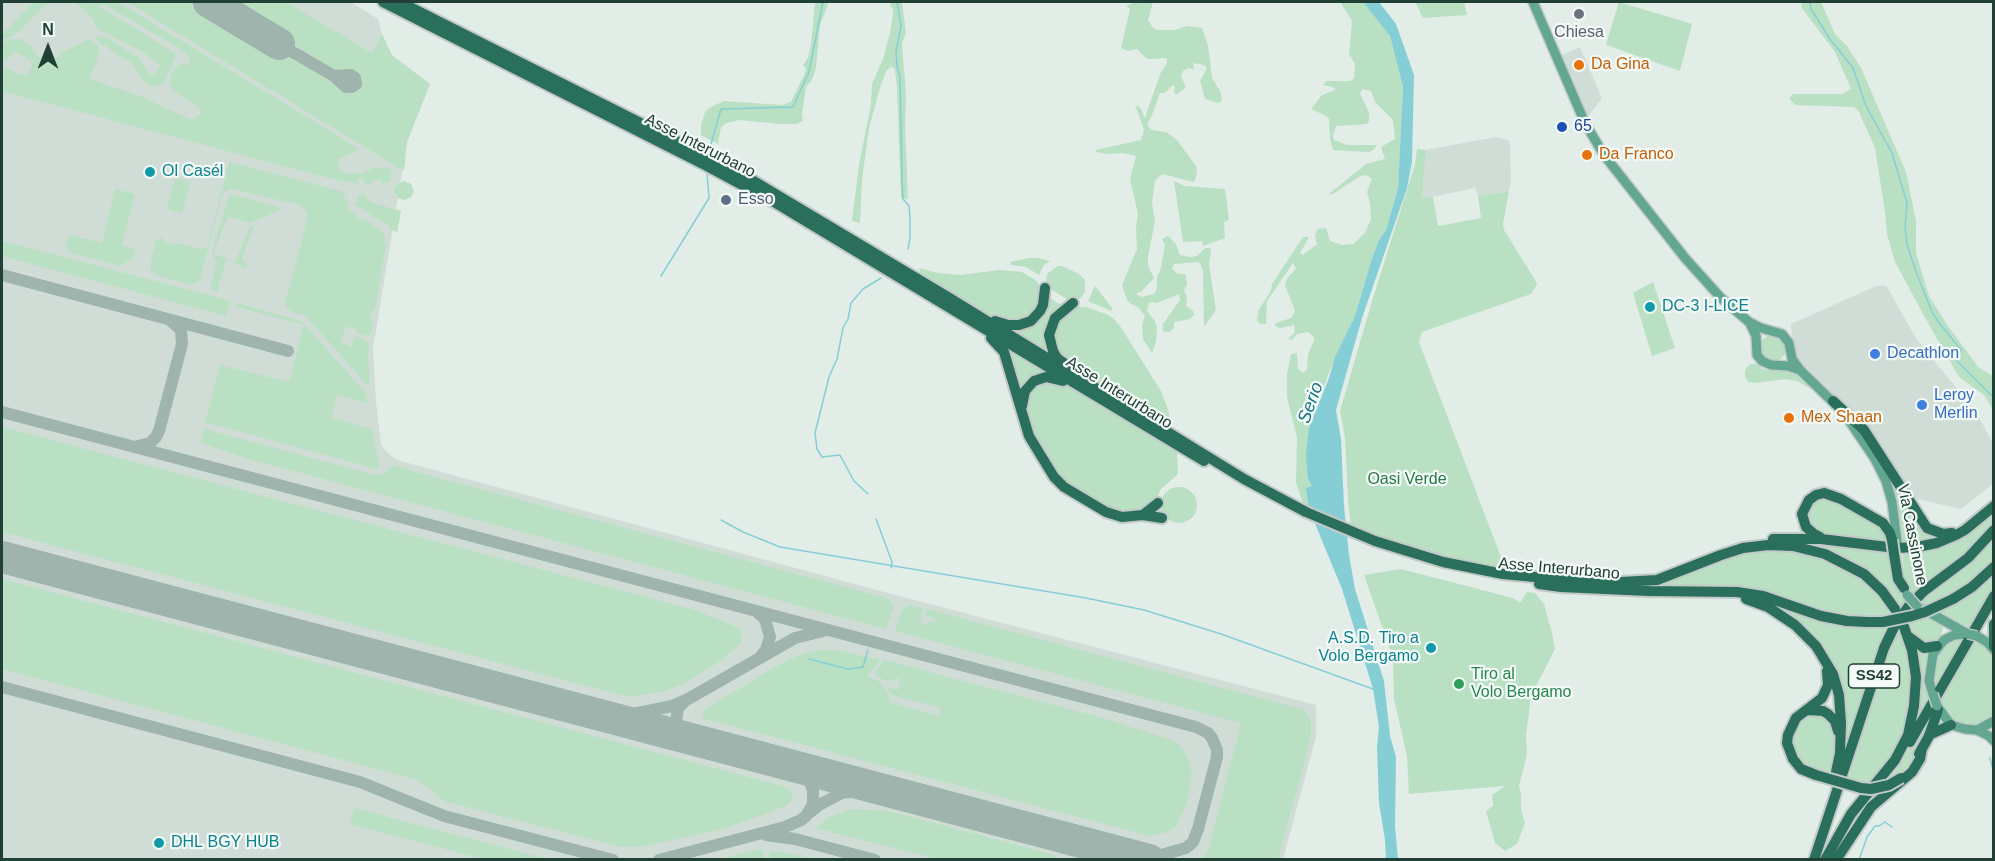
<!DOCTYPE html>
<html>
<head>
<meta charset="utf-8">
<style>
  body { margin:0 }
  #map { position:relative; width:1995px; height:861px; overflow:hidden; background:#e2ede8; font-family:Helvetica,sans-serif }
  canvas { display:block }
  .frame { position:absolute; inset:0; border:3px solid #214035; pointer-events:none }
  .north { position:absolute; left:18px; top:18px; width:60px; height:60px; -webkit-text-stroke:4px #f3f9f6; paint-order:stroke; rotate:0deg; font-size:16px; font-weight:700; line-height:24px; text-align:center; color:#214035 }
  .north::after { content:''; display:block; margin:auto; width:21px; height:27px; background:#214035; clip-path:polygon(50% 0,100% 100%,50% 72%,0 100%) }
</style>
</head>
<body>
<div id="map">
<canvas width="1995" height="861"></canvas>
<div class="frame"></div>
<div class="north">N</div>
</div>
<script>
const c = document.querySelector('canvas').getContext('2d');
c.lineJoin = 'round';
function paint(path, color) {
  c.fillStyle = color;
  c.fill(path, 'evenodd');
}
function poly(rows) {
  const path = new Path2D();
  for (const r of rows) {
    if (r.length === 3) {
      path.moveTo(r[0] + r[2], r[1]);
      path.arc(r[0], r[1], r[2], 0, 2 * Math.PI);
      continue;
    }
    path.moveTo(r[0], r[1]);
    for (let i = 2; i < r.length; i += 2) path.lineTo(r[i], r[i + 1]);
  }
  return path;
}
function trace(path, color, width, dash) {
  c.strokeStyle = color;
  c.lineWidth = width;
  c.lineCap = dash ? 'butt' : 'round';
  c.setLineDash(dash || []);
  c.stroke(path);
}
function write(font, color, halo, rows, align = 'center') {
  c.font = font + ' Helvetica,sans-serif';
  c.lineWidth = 4.5;
  c.setLineDash([]);
  c.textBaseline = 'middle';
  c.strokeStyle = halo;
  c.fillStyle = color;
  for (const [text, x, y, turn = 0] of rows) {
    c.save();
    c.translate(x, y);
    c.rotate((+turn || 0) * Math.PI / 180);
    c.textAlign = isNaN(turn) ? turn : align;
    if (halo) c.strokeText(text, 0, 0);
    c.fillText(text, 0, 0);
    c.restore();
  }
}
const built = poly([
  [2,2,351,2,378,19,382,34,391,55,430,84,407,142,373,349,376,401,381,445,388,453,397,460,888,593,1316,705,1316,737,1283,859,2,859],
  [1580,47,1602,98,1586,119,1559,56],
  [1496,137,1508,140,1510,146,1511,182,1509,191,1478,196,1475,188,1422,199,1426,150],
  [1882,285,1887,287,1917,340,1977,413,1993,444,1993,484,1961,509,1917,499,1802,368,1793,352,1791,324,1874,287]
]);
const green = poly([
  [33,2,49,2,13,36,2,40,2,35],
  [75,2,118,2,356,147,357,150,355,152,338,159,339,169,344,173,361,174,373,168,386,167,391,169,392,172,390,181,382,184,381,180,372,180,371,184,365,184,364,179,358,179,358,183,336,180,2,91,2,65,20,75,28,73,32,66,30,60,17,52,12,53,6,62,2,61,2,48,4,46,2,43,11,39,21,39,30,46,40,59,53,63,62,52,90,39,98,46,99,51,96,64,90,76,91,79,142,97,189,119,195,119,200,114,201,109,173,90,170,83,172,72,177,66,181,64,190,65,189,59,184,51,107,6,102,5,100,7,175,53,175,58,164,84,152,87,142,79,131,63,102,44,96,39,96,36,108,38,137,57,150,74,155,74,160,66,145,53,98,29,93,19],
  [127,2,198,2,352,95,360,81,360,76,355,70,348,69,342,73,339,72,224,2,286,2,372,53,382,34,392,55,430,84,407,142,404,171],
  [815,2,827,2,828,4,820,25,816,68,812,80,806,87,802,114,803,121,796,124,780,124,739,120,726,123,721,127,718,144,701,135,701,125,705,112,709,108,724,101,781,105,791,102,805,73,806,68,803,66,808,57,811,45],
  [893,2,902,2,906,33,902,43,906,96,905,127,908,199,901,198,897,88,895,71,894,68,891,67,887,70,881,84,869,128,862,179,860,223,852,221,859,165,871,104,872,84,883,59,890,33,893,14,893,9,890,5],
  [1135,2,1153,2,1148,20,1153,28,1158,30,1175,30,1187,26,1202,28,1208,45,1212,78,1221,93,1222,101,1219,103,1214,102,1205,99,1200,81,1207,68,1204,65,1193,63,1194,69,1188,68,1183,71,1181,77,1186,87,1176,95,1174,92,1175,86,1173,85,1164,93,1160,93,1152,115,1147,125,1152,130,1166,132,1177,140,1196,166,1197,173,1194,182,1162,174,1155,181,1152,203,1155,221,1148,257,1148,266,1154,278,1142,291,1136,294,1141,297,1154,294,1157,288,1157,277,1161,268,1165,245,1162,239,1168,236,1176,244,1180,255,1190,257,1197,256,1205,248,1210,248,1211,250,1209,264,1216,310,1204,327,1203,270,1199,262,1174,264,1172,269,1177,273,1186,275,1187,285,1184,290,1187,297,1186,306,1193,311,1194,315,1190,319,1174,322,1174,328,1169,332,1164,332,1162,329,1163,324,1180,300,1179,294,1157,303,1149,302,1147,311,1154,320,1157,327,1156,342,1152,353,1143,339,1142,325,1145,316,1138,307,1131,304,1127,300,1122,285,1137,249,1136,227,1138,214,1130,179,1136,156,1124,153,1107,154,1096,152,1096,150,1141,140,1144,130,1135,105,1140,107,1145,118,1160,74,1167,63,1167,59,1165,58,1150,59,1146,58,1137,49,1128,51,1121,48,1130,9,1126,6],
  [1340,2,1363,2,1390,36,1403,87,1400,153,1398,188,1386,230,1379,240,1372,258,1355,316,1330,370,1309,428,1312,486,1309,509,1304,506,1296,483,1297,438,1287,397,1287,374,1291,354,1297,353,1298,369,1303,373,1307,369,1308,354,1314,341,1314,337,1308,332,1297,334,1292,340,1288,339,1295,332,1294,325,1280,328,1275,326,1276,323,1291,318,1295,311,1285,285,1288,277,1296,269,1293,263,1267,301,1266,324,1260,324,1257,320,1259,309,1271,291,1272,284,1303,237,1309,237,1300,253,1303,255,1317,244,1315,237,1317,229,1326,228,1330,241,1342,245,1353,244,1365,233,1371,219,1370,203,1367,192,1372,179,1366,175,1359,177,1336,192,1330,195,1330,193,1366,164,1385,159,1381,147,1395,139,1393,120,1375,102,1371,91,1362,89,1360,94,1369,112,1369,121,1367,124,1336,126,1333,136,1334,140,1347,145,1377,145,1373,150,1369,152,1333,150,1330,139,1329,119,1326,116,1311,109,1322,95,1335,90,1333,87,1323,85,1326,81,1350,81,1354,78,1355,64,1349,54,1352,21],
  [1415,2,1464,2,1467,15,1423,18],
  [1619,2,1692,24,1680,71,1606,45],
  [1802,2,1819,2,1822,4,1835,34,1847,46,1861,68,1906,172,1916,221,1916,253,1929,296,1948,326,1979,368,1993,376,1993,410,1985,396,1959,377,1928,323,1895,262,1887,234,1885,212,1875,148,1858,110,1854,107,1795,105,1789,98,1793,94,1842,94,1851,89,1835,52,1801,7],
  [1417,149,1426,150,1422,198,1433,197,1438,226,1481,218,1478,196,1509,191,1503,224,1504,230,1537,283,1535,288,1531,294,1422,332,1419,342,1501,557,1512,571,1441,557,1351,527,1348,499,1345,437,1340,411,1373,298,1415,164],
  [229,162,344,192,345,199,349,200,347,208,362,221,365,219,382,231,386,244,376,306,369,316,371,317,373,323,371,331,368,336,356,333,357,330,346,326,340,342,351,347,355,336,369,342,368,360,370,383,366,384,306,316,290,311,285,305,307,219,307,212,301,205,232,189,227,190,222,194,200,280,197,282,191,285,156,275,151,271,151,259,156,240,159,240,160,237,167,243,182,244,202,249,207,248],
  [175,178,190,182,182,214,167,209],
  [404,181,411,184,414,191,411,197,405,200,398,198,394,191,397,184],
  [1174,181,1185,186,1225,189,1229,220,1224,222,1225,238,1203,246,1202,241,1183,242],
  [115,189,135,194,122,245,136,249,133,258,120,266,68,252,66,246,69,235,102,243],
  [366,193,366,197,370,202,401,211,397,232,389,229,389,225,355,205,359,196],
  [229,195,234,195,279,207,281,210,250,223,231,217,227,219,213,253,235,263,250,226,254,225,242,259,247,266,245,268,226,260,217,292,210,288,216,263,212,251],
  [2,241,228,300,230,303,226,316,2,256],
  [1029,258,1039,258,1050,261,1044,265,1039,275,1026,267,1011,265,1010,262],
  [1058,266,1062,266,1079,274,1085,280,1085,292,1081,298,1076,301,1068,300,1049,288,1046,278,1048,273],
  [919,268,938,273,960,275,999,270,1022,272,1037,281,1042,293,1033,318,1002,322,921,274],
  [1653,282,1675,348,1652,356,1633,293],
  [1095,286,1113,309,1111,311,1088,301],
  [1048,296,1057,303,1066,306,1053,318,1053,356,1007,328,1021,328],
  [238,303,301,321,365,392,368,403,337,395,331,418,372,429,379,465,378,468,377,469,205,422,220,365,289,382,304,325,234,306],
  [1075,307,1086,307,1106,314,1113,318,1120,326,1161,391,1168,409,1173,431,1060,358,1053,333,1054,326],
  [1773,348,13],
  [1003,346,1052,374,1022,393],
  [1750,364,1757,364,1762,369,1771,371,1781,369,1791,371,1802,378,1811,389,1797,381,1786,379,1755,383,1748,382,1745,376,1745,370],
  [1038,381,1062,383,1177,452,1178,474,1161,489,1154,504,1139,513,1114,513,1072,488,1059,475,1038,446,1025,412,1028,392],
  [2,427,695,610,737,627,741,632,741,643,719,662,681,685,664,691,629,697,2,532],
  [204,429,375,475,385,473,390,467,394,466,890,599,894,607,886,629,252,460,201,443],
  [1870,443,1919,520,1941,537,1902,545],
  [1179,505,18],
  [1824,495,1886,530,1889,546,1823,536,1812,531,1805,509],
  [1993,511,1993,526,1975,548,1914,595,1909,591,1905,581,1902,551,1926,548],
  [1993,535,1993,563,1972,582,1925,608,1918,601],
  [1786,540,1890,551,1899,588,1907,602,1901,608,1884,588],
  [1756,550,1797,550,1820,556,1856,574,1874,589,1893,614,1862,618,1830,615,1762,593,1761,590,1738,587,1646,586,1669,582,1737,554],
  [1401,569,1513,598,1520,603,1527,592,1535,593,1544,604,1552,633,1555,649,1531,696,1526,736,1527,754,1519,786,1521,794,1521,810,1525,823,1517,844,1505,851,1495,843,1486,811,1493,806,1492,795,1505,786,1409,794,1407,756,1394,699,1393,658,1364,575],
  [1993,571,1993,591,1971,630,1935,613,1954,604],
  [2,579,786,787,792,793,791,801,786,806,726,828,646,846,621,847,444,801,418,780,2,669],
  [1771,604,1891,626,1845,755,1833,668],
  [909,605,923,608,920,623,927,625,928,621,935,622,936,619,925,615,927,609,1305,710,1311,719,1311,737,1278,859,1204,859,1206,851,1208,852,1241,723,895,631,902,610],
  [1927,616,1940,624,1943,628,1940,639,1935,643,1927,645,1917,639,1909,621],
  [1898,627,1906,641,1912,665,1911,707,1900,743,1889,764,1872,784,1845,779,1874,689],
  [1958,638,1966,638,1935,692,1932,674,1934,658,1943,646],
  [1971,640,1980,641,1993,657,1993,717,1978,726,1971,727,1953,722,1939,702],
  [1915,646,1931,651,1926,680,1931,702,1915,726,1921,690,1920,668],
  [821,650,842,651,880,660,867,676,880,682,890,698,889,702,939,716,941,708,892,695,886,687,898,690,900,679,895,678,894,681,884,680,875,675,876,671,884,660,1110,720,1168,739,1177,743,1184,751,1190,763,1192,775,1189,791,1186,804,1179,820,1176,826,1168,832,1150,836,702,718,704,710,777,666,804,653],
  [1932,708,1933,720,1909,764,1900,775,1888,781,1900,765],
  [1805,714,1828,716,1837,733,1833,769,1830,775,1815,772,1800,763,1792,746,1792,739,1798,720],
  [354,808,547,859,483,859,350,824],
  [853,809,889,811,1055,855,1059,859,938,859,815,828,830,817],
  [755,850,763,851,764,859,721,859],
  [773,851,792,854,814,859,770,859,770,852]
]);
const water = poly([
  [1363,2,1379,2,1396,24,1414,75,1412,162,1407,188,1362,318,1336,410,1341,439,1344,506,1349,555,1355,589,1384,681,1390,736,1396,757,1395,826,1398,859,1386,859,1385,840,1379,803,1377,748,1379,727,1373,689,1342,589,1309,509,1306,488,1312,486,1308,479,1306,455,1309,428,1329,378,1335,357,1355,316,1372,258,1379,240,1386,230,1398,188,1403,87,1390,36]
]);
const stream = poly([
  [897,2,901,26,896,52,897,66,900,77,902,180,903,199,909,206,910,218,910,238,908,249],
  [1810,2,1811,9,1830,39,1853,68,1866,106,1892,153,1907,203,1905,227,1907,244,1916,272,1932,312,1940,324,1961,350,1957,361,1994,398],
  [711,144,721,109,793,107,809,72,823,2],
  [661,276,709,198,707,173],
  [868,494,854,481,840,455,822,457,817,449,815,433,829,377,837,359,843,328,848,319,851,303,863,289,881,278],
  [876,519,892,562,891,568],
  [721,520,743,532,780,547,1086,598,1144,610,1221,634,1373,689],
  [809,659,848,669,863,667,868,650],
  [1990,758,1994,774],
  [1859,860,1867,837,1875,826,1879,826,1885,822,1892,827]
]);
const taxiway = poly([
  [279,44,334,76,346,87,352,87,356,84,355,78,351,75,334,76],
  [2,275,288,351],
  [2,412,1196,727,1208,733,1212,738,1217,750,1217,757,1198,829,1193,842,1186,848,1161,855],
  [138,446,150,443,156,437,159,431,182,344,181,330,170,320],
  [757,612,765,619,770,637,766,650,761,656],
  [2,687,360,782,444,816,613,860],
  [685,701,678,708,676,722,680,730,688,738],
  [583,710,633,714,672,706,688,699,795,638,823,631],
  [809,813,819,805,842,793,873,789,888,791],
  [766,835,795,839,875,860],
  [1090,845,1102,853,1106,860],
  [1104,845,1147,857,1168,856],
  [659,860,785,827,801,820,806,816,813,804,813,790,807,776,794,766]
]);
const runway = poly([
  [209,2,279,44],
  [2,557,1149,860]
]);
const major = poly([
  [1533,2,1585,123,1604,155,1685,258,1721,298,1749,322,1761,328,1782,334,1789,343,1792,359,1800,370,1837,406],
  [1750,323,1756,336,1757,355,1762,361,1771,365,1788,366,1800,370],
  [1848,419,1875,459,1886,481,1892,502,1897,541],
  [1923,609,1968,634],
  [1977,636,1988,643,1994,650],
  [1933,694,1929,681,1933,654,1944,640,1954,635,1968,634],
  [1937,706,1951,725,1965,729,1977,730,1989,736,1994,741],
  [1977,730,1994,721]
]);
const highway = poly([
  [383,2,707,166,774,202,1204,461],
  [400,2,742,174,948,297,1244,479,1306,512,1375,541,1443,562,1503,574,1566,580,1621,582,1657,580,1721,555,1743,548,1768,545,1793,546,1825,554,1864,574,1882,591,1895,609],
  [995,321,1008,325,1019,325,1031,321,1040,311,1043,305,1045,288],
  [991,338,1004,352,1029,436,1054,477,1064,487,1106,512,1122,517,1143,515,1162,518],
  [1064,363,1057,358,1053,351,1049,335,1055,318,1073,303],
  [1833,401,1864,430,1927,528,1943,534,1952,533],
  [1022,406,1025,391,1034,381,1046,377,1063,381],
  [1143,515,1158,503],
  [1820,537,1814,534,1806,527,1802,514,1809,500,1816,495,1824,493,1841,499,1883,523,1890,533,1892,540],
  [1773,539,1821,539,1896,548,1917,547,1937,543,1956,535,1965,530,1994,506],
  [1894,554,1898,579,1904,588],
  [1539,584,1561,587,1649,591,1737,592,1763,596,1821,616,1847,621,1867,622],
  [1746,599,1768,607,1795,625,1816,646,1833,674,1839,695,1841,723,1840,753,1836,772],
  [1953,599,1972,587,1994,567],
  [1994,624,1994,647],
  [1909,637,1924,648,1937,646],
  [1808,710,1823,711,1828,714,1835,721,1838,731],
  [1929,735,1951,725],
  [1910,742,1994,596],
  [1919,754,1929,736,1938,710],
  [1816,775,1801,769,1793,759,1787,743,1788,735,1796,718,1822,698,1828,685,1827,671],
  [1814,860,1884,648,1894,627,1908,607,1924,591,1968,558,1994,530],
  [1825,860,1851,814,1895,760,1908,735,1914,706,1916,677,1912,650,1903,624],
  [1836,860,1871,807,1912,772,1920,759,1922,748]
]);
const majorBridge = poly([
  [1907,595,1917,606],
  [1968,634,1977,636],
  [1933,694,1937,706]
]);
const highwayBridge = poly([
  [1892,540,1894,554],
  [1867,622,1883,622,1912,616,1925,612,1953,599],
  [1816,775,1861,788,1871,789,1889,785,1901,778]
]);
const markers = [
  [1579,14,6,"#6b7280"],
  [1579,65,6,"#e8710a"],
  [1562,127,6,"#1a4fb4"],
  [1587,155,6,"#e8710a"],
  [150,172,6,"#0f9aa8"],
  [726,200,6,"#5c6f8a"],
  [1650,307,6,"#0f9aa8"],
  [1875,354,6,"#3f7fe0"],
  [1922,405,6,"#3f7fe0"],
  [1789,418,6,"#e8710a"],
  [1431,648,6,"#0f9aa8"],
  [1459,684,6,"#2e9e5b"],
  [159,843,6,"#0f9aa8"]
];
const shields = [
  [1874,676,51]
];
const shieldNames = [
  ["SS42",1874,676]
];
const worshipNames = [
  ["Chiesa",1579,33]
];
const foodNames = [
  ["Da Gina",1591,65],
  ["Da Franco",1599,155],
  ["Mex Shaan",1801,418]
];
const transitNames = [
  ["65",1574,127]
];
const streetNames = [
  ["Asse Interurbano",700,146,27],
  ["Asse Interurbano",1119,393,32],
  ["Via Cassinone",1912,535,79],
  ["Asse Interurbano",1559,569,5]
];
const cultureNames = [
  ["Ol Casél",162,172],
  ["DC-3 I-LICE",1662,307],
  ["A.S.D. Tiro a",1419,639,"right"],
  ["Volo Bergamo",1419,657,"right"],
  ["DHL BGY HUB",171,843]
];
const serviceNames = [
  ["Esso",738,200]
];
const shopNames = [
  ["Decathlon",1887,354],
  ["Leroy",1934,396],
  ["Merlin",1934,414]
];
const parkNames = [
  ["Oasi Verde",1407,480]
];
const leisureNames = [
  ["Tiro al",1471,675],
  ["Volo Bergamo",1471,693]
];
const waterNames = [
  ["Serio",1311,403,-70]
];
paint(built, '#d0ddd6');
paint(green, '#b9e0c2');
paint(water, '#86ced6');
trace(stream, '#86ced6', 1.5);
trace(taxiway, '#9eb4ac', 12);
trace(runway, '#9eb4ac', 32);
trace(major, '#c1cac6', 12);
trace(highway, '#c1cac6', 14);
trace(major, '#63a691', 9);
trace(highway, '#2a6e5c', 10);
trace(majorBridge, '#c1cac6', 12, []);
trace(highwayBridge, '#c1cac6', 14, []);
trace(majorBridge, '#63a691', 9);
trace(highwayBridge, '#2a6e5c', 10);
for (const [x, y, r, color] of markers) {
  const dot = new Path2D();
  dot.arc(x, y, r, 0, 2 * Math.PI);
  c.fillStyle = color;
  c.fill(dot);
  trace(dot, '#f3f9f6', 2);
}
for (const [x, y, w] of shields) {
  const box = new Path2D();
  box.roundRect(x - w / 2, y - 12, w, 24, 4.5);
  c.fillStyle = '#f3f9f6';
  c.fill(box);
  trace(box, '#214035', 1.5);
}
write('bold 15px', '#214035', null, shieldNames);
write('16px', '#5b616d', '#f3f9f6', worshipNames);
write('16px', '#c56008', '#f3f9f6', foodNames, 'left');
write('16px', '#164399', '#f3f9f6', transitNames, 'left');
write('16px', '#214035', '#f3f9f6', streetNames);
write('16px', '#0d838f', '#f3f9f6', cultureNames, 'left');
write('16px', '#4e5e75', '#f3f9f6', serviceNames, 'left');
write('16px', '#366cbe', '#f3f9f6', shopNames, 'left');
write('16px', '#287943', '#f3f9f6', parkNames);
write('16px', '#27864d', '#f3f9f6', leisureNames, 'left');
write('italic 18px', '#167480', '#f3f9f6', waterNames);
</script>
</body>
</html>
